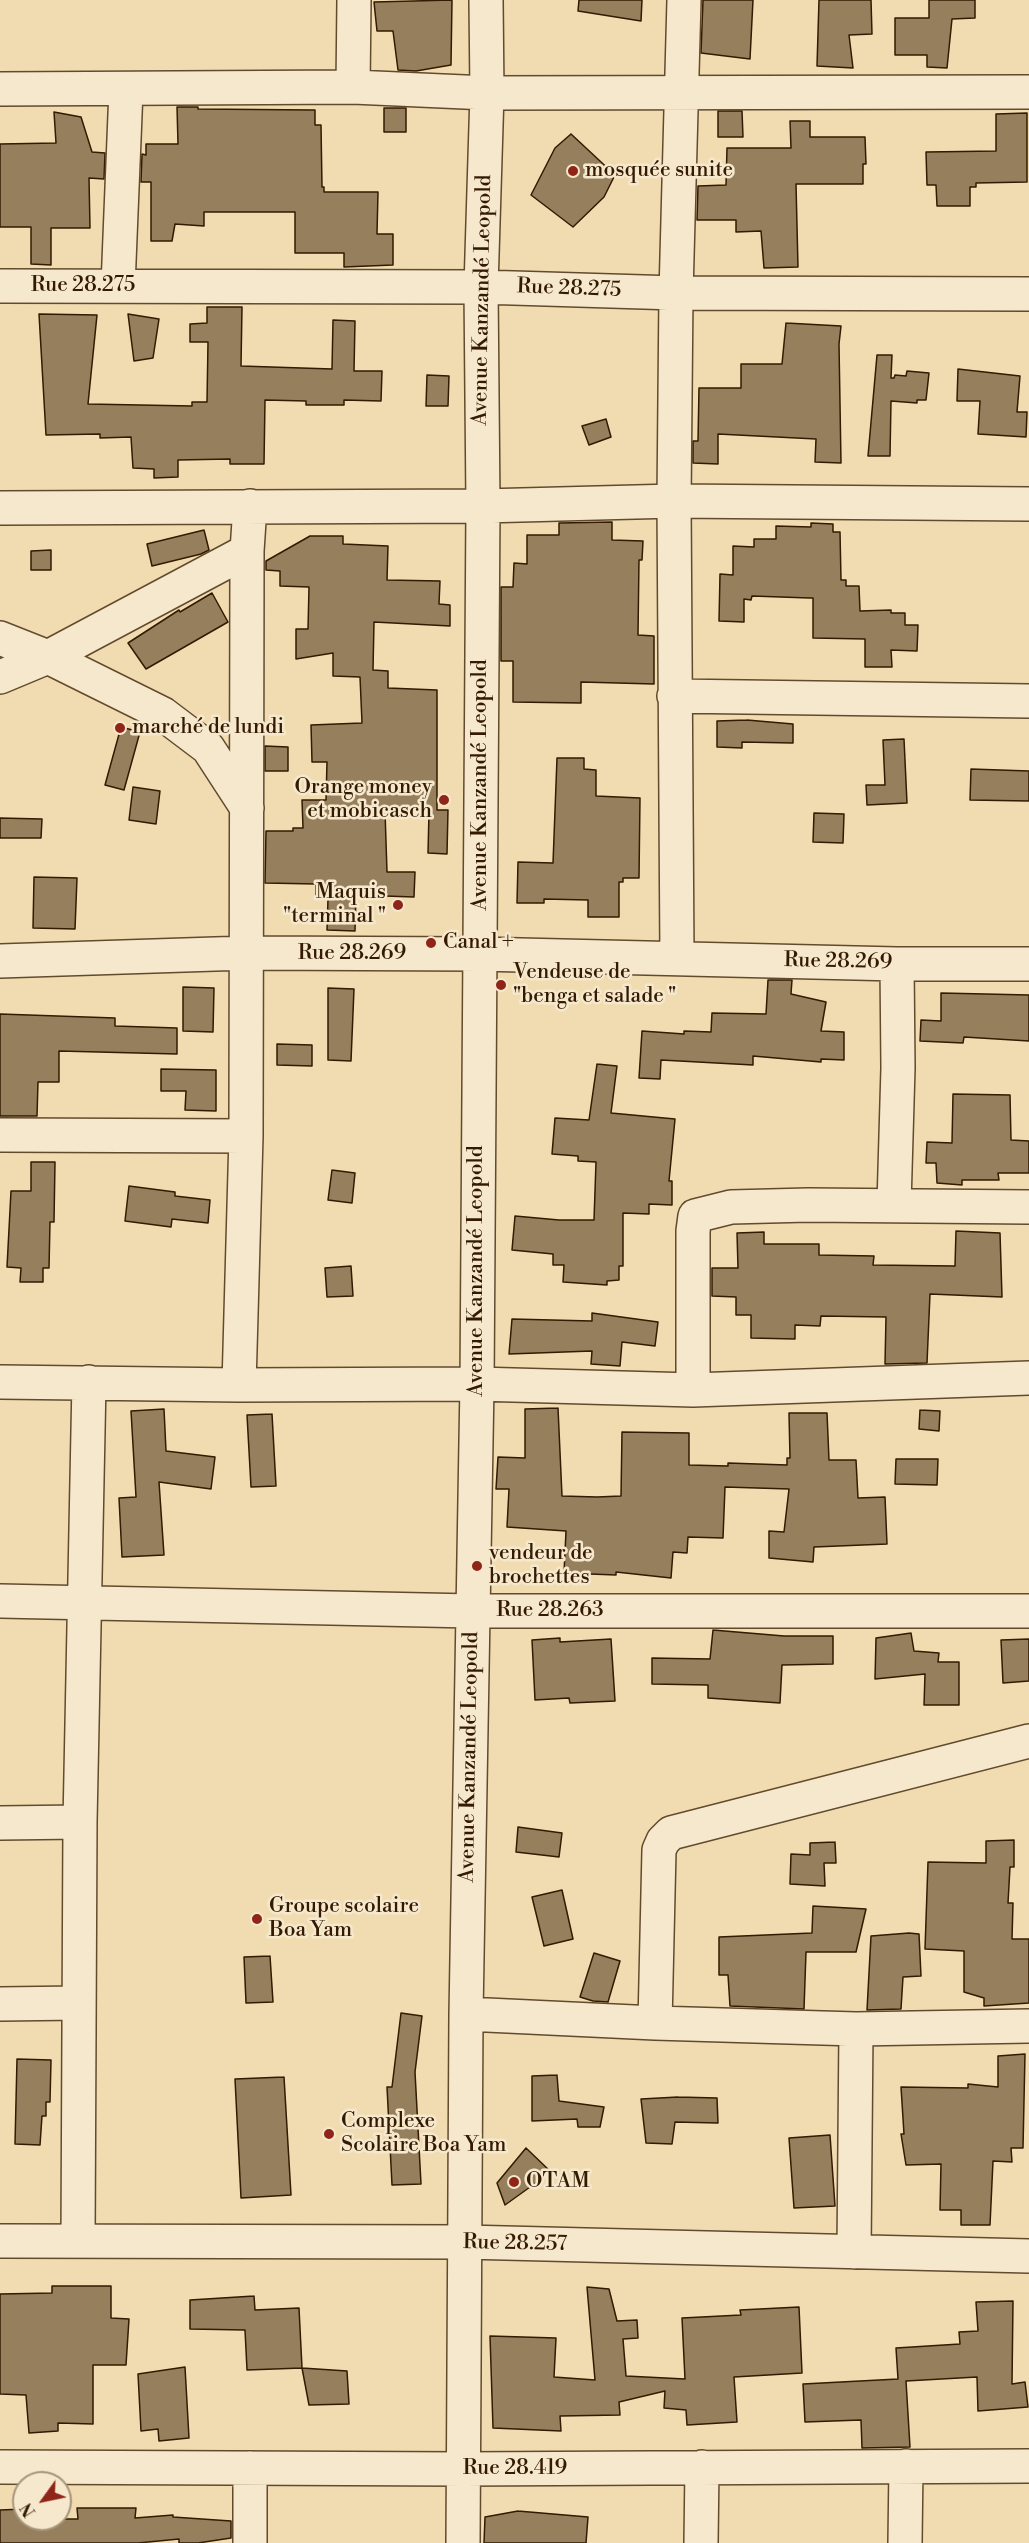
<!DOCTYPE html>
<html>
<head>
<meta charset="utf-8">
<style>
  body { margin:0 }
  #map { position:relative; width:1029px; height:2543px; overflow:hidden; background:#f1dcb2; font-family:"Libre Bodoni",serif }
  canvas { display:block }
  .north { position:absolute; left:12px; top:2471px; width:60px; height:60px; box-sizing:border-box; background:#f6e8cd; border:2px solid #a8967b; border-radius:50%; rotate:237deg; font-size:16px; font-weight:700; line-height:24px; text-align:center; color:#331a01 }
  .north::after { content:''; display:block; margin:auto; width:21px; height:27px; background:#8f2418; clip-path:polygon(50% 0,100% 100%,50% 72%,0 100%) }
</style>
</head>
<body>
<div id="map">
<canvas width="1029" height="2543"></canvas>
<div class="north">N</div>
</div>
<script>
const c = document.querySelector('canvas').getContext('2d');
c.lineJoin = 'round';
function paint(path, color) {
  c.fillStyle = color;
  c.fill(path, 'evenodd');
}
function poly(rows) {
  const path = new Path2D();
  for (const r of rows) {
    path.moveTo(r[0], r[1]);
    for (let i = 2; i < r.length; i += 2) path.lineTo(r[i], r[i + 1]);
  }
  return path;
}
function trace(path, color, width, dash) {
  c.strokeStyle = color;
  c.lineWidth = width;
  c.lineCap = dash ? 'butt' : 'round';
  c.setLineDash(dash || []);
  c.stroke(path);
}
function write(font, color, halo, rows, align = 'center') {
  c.font = font + ' "Libre Bodoni",serif';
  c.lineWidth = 5;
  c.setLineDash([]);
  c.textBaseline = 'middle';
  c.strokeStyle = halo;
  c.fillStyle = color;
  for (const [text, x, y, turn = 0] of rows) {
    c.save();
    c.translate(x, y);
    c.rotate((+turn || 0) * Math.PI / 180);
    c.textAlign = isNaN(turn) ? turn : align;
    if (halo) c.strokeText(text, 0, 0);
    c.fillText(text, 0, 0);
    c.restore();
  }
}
const building = poly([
  [452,0,451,65,416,71,398,70,393,31,377,31,374,2,452,0],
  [579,0,642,0,641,21,578,11,579,0],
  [703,0,753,0,750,59,701,53,703,0],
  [819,0,871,0,872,34,849,35,853,68,817,66,819,0],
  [929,0,975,0,975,18,952,19,947,68,927,67,927,55,895,55,895,18,929,18,929,0],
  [177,107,198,107,198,109,315,110,315,125,321,125,322,187,324,187,324,192,378,192,377,234,393,234,393,265,344,267,344,253,295,253,295,212,204,212,204,226,175,224,172,241,151,241,151,182,141,182,142,154,146,155,146,144,178,144,177,107],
  [384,108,406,108,406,132,384,132,384,108],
  [718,111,742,111,743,137,718,137,718,111],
  [54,112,81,117,92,152,105,153,104,179,89,178,90,228,51,228,51,265,31,264,31,227,0,227,0,144,56,143,54,112],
  [1027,113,1027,182,976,183,976,187,970,187,970,206,937,206,936,185,927,185,926,152,996,151,996,114,1027,113],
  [790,121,810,121,810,137,865,137,866,164,863,164,863,184,796,184,798,267,764,268,761,231,736,232,736,220,697,220,698,186,726,185,727,148,791,148,790,121],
  [571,134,615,175,604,197,573,227,531,195,555,148,571,134],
  [207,307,242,307,241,366,332,369,333,320,355,321,354,371,382,371,381,401,344,400,344,405,306,405,306,401,265,400,264,464,230,464,230,459,178,460,178,477,154,478,154,469,133,468,131,437,100,438,100,434,46,435,39,314,97,315,88,404,192,406,192,402,207,402,208,342,190,342,190,324,207,323,207,307],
  [128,314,159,319,153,358,134,361,128,314],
  [786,323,841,326,839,344,841,463,815,462,816,439,718,434,718,464,693,463,693,441,698,441,699,388,741,388,741,364,782,364,786,323],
  [877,355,892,355,891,378,894,378,895,375,906,376,907,371,929,373,926,400,917,400,917,403,891,401,890,456,868,456,877,355],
  [958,369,1020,376,1017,412,1027,412,1026,437,978,434,980,401,957,401,958,369],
  [427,375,449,376,448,406,426,406,427,375],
  [606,419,611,437,589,445,582,426,606,419],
  [612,522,612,540,643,541,642,560,639,560,638,635,654,636,654,684,581,682,581,703,513,702,513,661,501,661,501,587,513,587,514,563,527,564,527,535,559,535,559,523,612,522],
  [811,523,833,524,833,532,840,532,841,580,846,580,846,586,859,586,860,611,891,610,891,613,905,613,905,625,918,625,917,651,891,650,892,667,865,667,865,639,813,638,813,598,809,598,752,596,751,600,744,599,744,622,719,621,720,574,733,575,733,546,754,547,754,539,776,539,776,526,811,527,811,523],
  [204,530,209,550,201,554,152,566,147,544,204,530],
  [310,536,343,536,343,544,388,546,387,580,440,581,439,604,450,605,450,626,374,622,373,670,388,671,388,688,437,690,437,810,448,810,447,854,428,853,429,812,385,811,387,872,415,872,414,897,356,895,355,931,327,930,328,899,316,899,316,884,265,883,266,831,293,831,293,828,303,828,302,800,326,800,327,762,312,762,311,725,362,723,360,677,333,676,333,653,296,659,296,629,308,629,309,587,280,586,280,571,266,570,266,561,310,536],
  [51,550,51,570,31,570,31,551,51,550],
  [212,593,228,622,146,669,128,643,179,610,180,612,212,593],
  [747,720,793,724,793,743,742,742,742,748,717,747,717,721,747,720],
  [121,727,140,732,124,790,105,785,121,727],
  [904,739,907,803,867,805,866,785,885,785,883,740,904,739],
  [265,746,288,747,288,771,265,771,265,746],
  [557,758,584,758,584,769,596,770,596,796,640,798,639,878,623,878,623,882,619,882,619,917,588,917,588,900,544,899,544,903,517,903,518,862,553,863,557,758],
  [971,769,1029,771,1029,801,970,800,971,769],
  [133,787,160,791,156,824,129,820,133,787],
  [814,813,844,814,843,843,813,842,814,813],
  [0,818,42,819,41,838,0,838,0,818],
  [34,877,77,878,75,929,33,928,34,877],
  [768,980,792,980,791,994,826,1002,821,1031,844,1032,844,1060,821,1059,821,1062,753,1056,753,1065,661,1060,660,1079,639,1078,642,1031,684,1034,684,1031,711,1032,712,1013,766,1014,768,980],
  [183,987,214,988,213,1032,183,1031,183,987],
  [328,988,354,989,351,1061,328,1060,328,988],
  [941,993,1029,995,1029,1041,964,1037,963,1043,920,1041,921,1020,941,1021,941,993],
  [0,1014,115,1018,115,1026,177,1028,177,1054,59,1051,59,1082,38,1082,37,1116,0,1116,0,1014],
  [277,1044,312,1045,312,1066,277,1065,277,1044],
  [597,1064,617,1066,611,1113,675,1119,669,1181,672,1181,672,1205,649,1204,649,1214,623,1213,623,1266,619,1266,619,1280,607,1281,607,1285,563,1282,564,1265,553,1265,553,1254,512,1250,515,1216,559,1220,594,1220,596,1162,578,1161,578,1156,552,1154,555,1118,589,1120,597,1064],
  [161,1069,216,1070,216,1111,185,1110,186,1091,161,1091,161,1069],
  [953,1094,1010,1095,1011,1140,1029,1141,1029,1173,998,1173,999,1180,962,1180,962,1185,937,1183,936,1163,926,1163,927,1142,952,1143,953,1094],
  [31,1162,55,1162,54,1222,50,1222,49,1268,43,1268,43,1282,20,1282,21,1268,7,1267,11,1191,31,1191,31,1162],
  [332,1170,355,1173,352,1203,328,1200,332,1170],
  [129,1186,175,1192,175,1196,210,1200,208,1223,172,1219,171,1227,125,1221,129,1186],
  [956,1231,1000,1233,1002,1297,930,1294,927,1363,885,1364,886,1317,821,1316,820,1326,795,1325,795,1339,751,1338,751,1315,736,1315,736,1297,712,1296,712,1268,738,1268,737,1233,764,1232,764,1244,819,1244,819,1255,874,1256,873,1265,955,1266,956,1231],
  [351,1266,353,1296,327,1297,325,1268,351,1266],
  [592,1313,658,1322,655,1346,622,1342,620,1366,591,1364,592,1351,509,1354,512,1319,592,1321,592,1313],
  [558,1408,562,1496,597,1497,621,1496,622,1432,689,1433,689,1465,728,1466,728,1463,787,1465,787,1458,790,1458,789,1413,827,1413,829,1460,856,1460,858,1498,885,1497,887,1544,814,1547,813,1562,769,1558,769,1531,784,1532,789,1489,725,1487,723,1538,688,1537,687,1553,673,1552,671,1578,616,1572,616,1575,564,1573,566,1531,507,1527,509,1489,496,1489,498,1457,525,1458,525,1409,558,1408],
  [164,1409,166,1451,215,1457,211,1489,159,1482,164,1555,122,1557,119,1498,136,1497,131,1411,164,1409],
  [920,1410,940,1411,939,1431,919,1429,920,1410],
  [272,1414,276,1486,251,1487,247,1415,272,1414],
  [896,1459,938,1459,937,1485,895,1484,896,1459],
  [713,1630,784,1636,833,1636,833,1664,782,1665,780,1703,708,1698,708,1685,652,1684,652,1658,710,1659,713,1630],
  [911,1633,914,1651,939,1653,938,1662,959,1662,959,1705,924,1705,925,1674,875,1679,876,1638,911,1633],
  [560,1638,560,1642,611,1639,615,1701,570,1703,569,1698,535,1700,532,1640,560,1638],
  [1029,1639,1029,1681,1003,1683,1001,1640,1029,1639],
  [518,1827,562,1833,559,1857,516,1852,518,1827],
  [1014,1840,1014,1867,1010,1867,1008,1903,1013,1903,1012,1939,1029,1939,1029,2003,984,2006,984,1998,964,1992,964,1951,925,1949,928,1862,986,1863,986,1841,1014,1840],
  [835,1842,836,1863,824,1863,825,1886,790,1884,791,1854,810,1855,810,1843,835,1842],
  [562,1890,573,1939,544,1946,532,1897,562,1890],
  [813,1906,866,1909,856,1952,806,1952,804,2009,730,2006,728,1975,719,1975,719,1937,812,1933,813,1906],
  [909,1933,919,1934,921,1976,903,1977,901,2009,867,2010,871,1936,909,1933],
  [594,1953,620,1961,608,2002,593,2001,580,1997,594,1953],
  [270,1956,273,2002,246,2003,244,1957,270,1956],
  [401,2013,422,2016,415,2072,421,2184,392,2185,387,2087,392,2087,401,2013],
  [1025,2054,1023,2148,1011,2148,1012,2162,993,2161,990,2225,961,2225,961,2210,940,2210,941,2164,906,2165,901,2134,904,2134,901,2087,968,2088,968,2084,998,2087,998,2056,1025,2054],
  [17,2059,51,2060,50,2102,46,2102,46,2116,42,2116,40,2145,15,2144,17,2059],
  [557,2075,559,2101,604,2107,600,2127,578,2127,577,2119,532,2121,532,2076,557,2075],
  [284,2077,291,2195,241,2198,235,2079,284,2077],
  [678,2097,717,2098,718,2123,675,2122,672,2144,646,2143,641,2099,678,2097],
  [830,2135,835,2206,794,2208,789,2138,830,2135],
  [526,2148,551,2172,505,2205,497,2183,526,2148],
  [52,2286,111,2286,111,2318,129,2319,126,2365,93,2365,93,2424,58,2423,58,2431,29,2433,26,2395,0,2394,0,2294,52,2293,52,2286],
  [587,2287,609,2289,617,2321,637,2320,638,2338,623,2339,626,2376,685,2379,682,2318,741,2315,740,2310,799,2307,802,2373,734,2377,737,2422,687,2425,686,2410,664,2408,665,2391,619,2402,620,2415,560,2416,561,2431,493,2428,490,2336,556,2338,554,2377,595,2380,587,2287],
  [254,2296,255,2310,299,2308,302,2368,247,2370,245,2330,190,2329,190,2300,254,2296],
  [1013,2301,1012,2384,1025,2382,1028,2407,978,2411,977,2377,906,2381,910,2447,862,2448,861,2420,805,2422,803,2384,898,2379,896,2348,960,2344,959,2332,978,2331,976,2302,1013,2301],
  [185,2367,189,2438,159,2441,158,2429,141,2431,138,2374,185,2367],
  [302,2368,347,2371,349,2404,309,2405,302,2368],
  [77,2508,136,2508,135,2518,173,2515,173,2517,231,2521,231,2538,198,2543,179,2543,179,2539,138,2543,0,2543,0,2510,24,2509,24,2519,78,2519,77,2508],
  [518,2511,588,2517,586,2543,484,2543,485,2517,518,2511]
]);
const minor = poly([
  [353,87,354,0],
  [0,89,353,87,487,93,1029,92],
  [0,286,481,287,676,293,1029,294],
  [118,286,126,90],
  [0,508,483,506,674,501,1029,504],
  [0,638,48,657,163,714,208,748,247,808],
  [0,677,48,657,247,551],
  [674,696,1029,701],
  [677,958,674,501,676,293,684,0],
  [0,961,246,953,479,954,897,964,1029,964],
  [0,1135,246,1136],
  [894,1204,898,1068,897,964],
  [0,1382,239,1385,477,1384,693,1390,1029,1378],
  [239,1385,246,1136,247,551,250,506],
  [693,1390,693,1231,695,1216,731,1207,808,1205,1029,1207],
  [0,1601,472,1611,1029,1611],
  [0,1823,80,1822],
  [0,2004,79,2003],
  [466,2014,655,2023,856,2029,1029,2026],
  [655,2023,659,1850,663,1841,671,1833,1029,1741],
  [78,2240,80,1822,89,1382],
  [0,2241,465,2242,1029,2256],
  [854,2252,856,2029],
  [0,2467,463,2469,1029,2466],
  [250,2468,250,2543],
  [463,2543,466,2014,477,1384,483,506,481,287,487,93,486,0],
  [701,2543,702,2467],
  [905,2543,906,2466]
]);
const markers = [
  [573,171,6,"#8f2418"],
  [120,728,6,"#8f2418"],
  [444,800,6,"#8f2418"],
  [398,905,6,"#8f2418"],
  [431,943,6,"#8f2418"],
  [501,985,6,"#8f2418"],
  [477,1566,6,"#8f2418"],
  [257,1919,6,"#8f2418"],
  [329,2134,6,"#8f2418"],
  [514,2182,6,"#8f2418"]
];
const poiNames = [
  ["mosquée sunite",585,171],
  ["marché de lundi",132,728],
  ["Orange money",432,788,"right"],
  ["et mobicasch",432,812,"right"],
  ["Maquis",386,893,"right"],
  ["\"terminal \"",386,917,"right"],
  ["Canal +",443,943],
  ["Vendeuse de",513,973],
  ["\"benga et salade \"",513,997],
  ["vendeur de",489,1554],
  ["brochettes",489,1578],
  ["Groupe scolaire",269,1907],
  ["Boa Yam",269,1931],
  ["Complexe",341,2122],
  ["Scolaire Boa Yam",341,2146],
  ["OTAM",526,2182]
];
const streetNames = [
  ["Rue 28.275",83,286],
  ["Rue 28.275",569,289,2],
  ["Avenue Kanzandé Leopold",483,300,-89],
  ["Avenue Kanzandé Leopold",481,785,-90],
  ["Rue 28.269",352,954],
  ["Rue 28.269",838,962,1],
  ["Avenue Kanzandé Leopold",477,1271,-90],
  ["Rue 28.263",550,1611],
  ["Avenue Kanzandé Leopold",470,1757,-89],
  ["Rue 28.257",515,2244,1],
  ["Rue 28.419",515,2469]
];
paint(building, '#967f5d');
trace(building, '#331a01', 1.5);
trace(minor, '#624a2d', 36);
trace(minor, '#f6e8cd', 33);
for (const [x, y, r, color] of markers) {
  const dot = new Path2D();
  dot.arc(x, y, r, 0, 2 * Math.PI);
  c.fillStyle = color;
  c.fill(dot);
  trace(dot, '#f6e8cd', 2);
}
write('21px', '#331a01', '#f6e8cd', poiNames, 'left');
write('21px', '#331a01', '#f6e8cd', streetNames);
</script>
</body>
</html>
